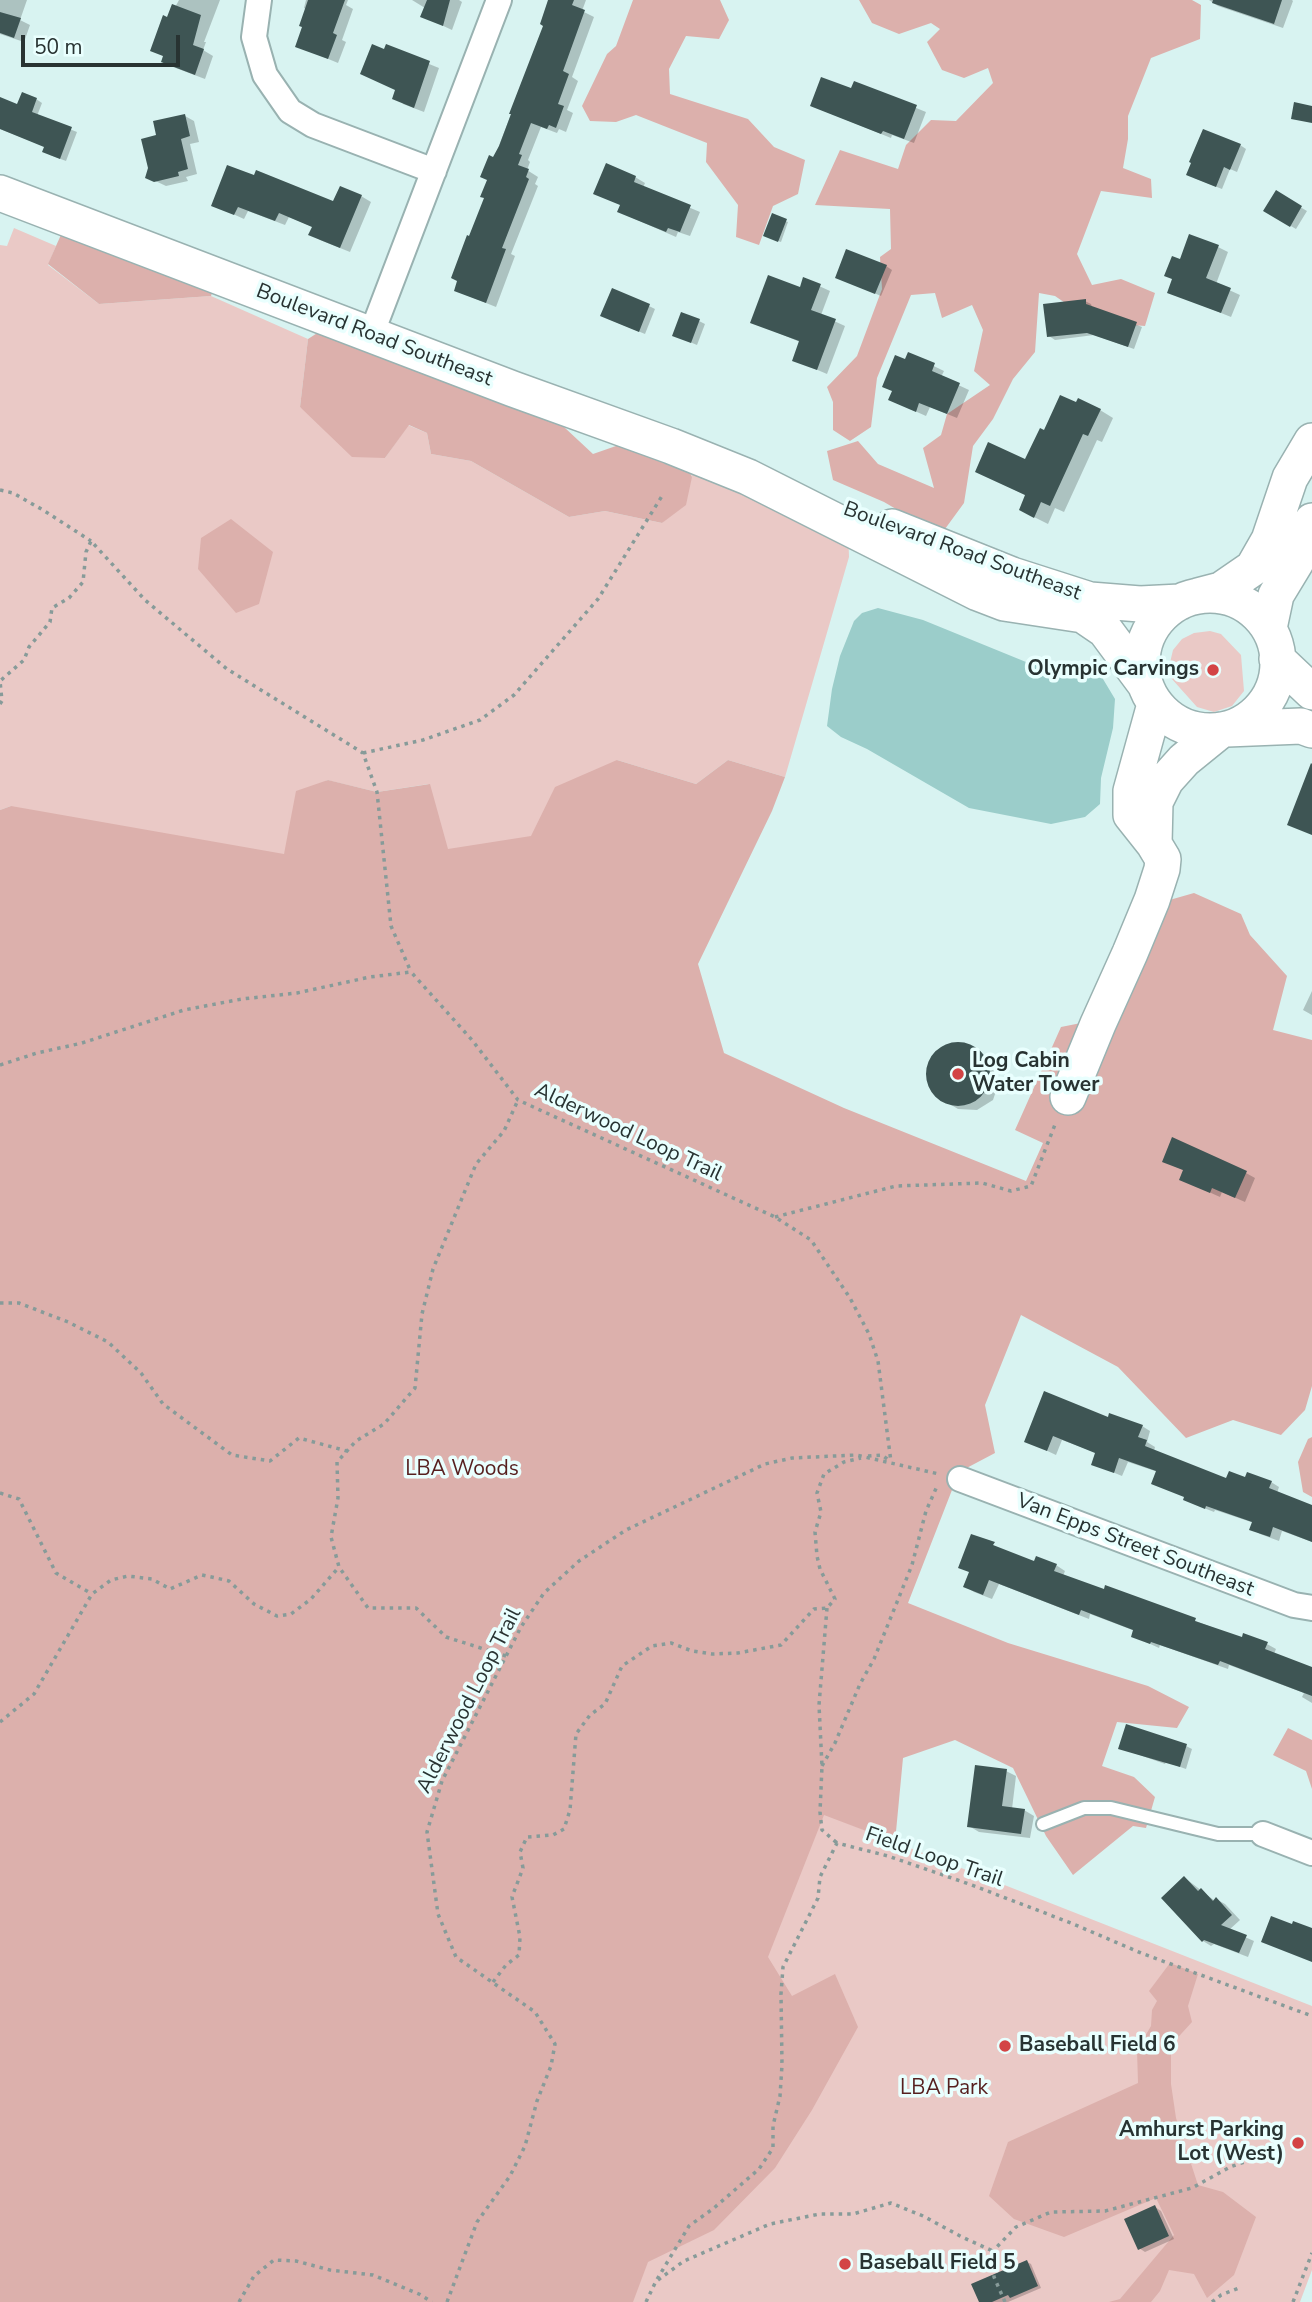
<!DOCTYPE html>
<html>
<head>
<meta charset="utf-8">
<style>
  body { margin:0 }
  #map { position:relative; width:1312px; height:2302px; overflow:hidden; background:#d8f3f1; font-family:"Nunito Sans",sans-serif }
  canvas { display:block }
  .scale { position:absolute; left:21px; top:35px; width:159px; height:32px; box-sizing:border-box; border:4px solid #283332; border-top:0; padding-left:9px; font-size:21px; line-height:24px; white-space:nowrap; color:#283332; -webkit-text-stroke:5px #e9fffe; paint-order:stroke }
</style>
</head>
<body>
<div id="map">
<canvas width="1312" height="2302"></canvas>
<div class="scale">50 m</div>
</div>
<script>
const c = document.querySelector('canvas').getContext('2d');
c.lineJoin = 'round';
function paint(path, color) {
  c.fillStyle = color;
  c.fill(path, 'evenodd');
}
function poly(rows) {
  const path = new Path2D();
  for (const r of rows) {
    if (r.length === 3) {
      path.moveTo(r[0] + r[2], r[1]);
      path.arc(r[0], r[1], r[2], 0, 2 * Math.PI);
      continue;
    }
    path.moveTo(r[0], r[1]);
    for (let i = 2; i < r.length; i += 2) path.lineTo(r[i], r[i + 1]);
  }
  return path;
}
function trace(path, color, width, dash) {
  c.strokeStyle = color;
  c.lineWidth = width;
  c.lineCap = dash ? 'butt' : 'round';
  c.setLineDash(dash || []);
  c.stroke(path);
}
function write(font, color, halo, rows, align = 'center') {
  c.font = font + ' "Nunito Sans",sans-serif';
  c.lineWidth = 7;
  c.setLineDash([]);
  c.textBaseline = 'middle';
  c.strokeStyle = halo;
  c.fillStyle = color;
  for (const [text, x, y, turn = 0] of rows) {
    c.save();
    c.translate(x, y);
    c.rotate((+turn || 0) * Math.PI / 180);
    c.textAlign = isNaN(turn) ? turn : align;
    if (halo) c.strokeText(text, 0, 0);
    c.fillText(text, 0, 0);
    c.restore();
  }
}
const green = poly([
  [14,228,56,246,48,265,99,304,211,296,308,339,300,407,385,458,408,425,427,433,431,454,471,461,569,517,605,511,662,523,692,477,685,452,848,528,849,557,785,777,728,760,696,784,617,760,657,1050,824,1814,1312,2006,1312,2270,1300,2302,0,2302,11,806,0,810,0,245,7,246],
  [327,780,377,792,429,784,284,854],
  [1210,631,1221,634,1241,655,1244,691,1232,706,1214,712,1197,707,1171,678,1169,667,1173,650,1182,639,1194,633]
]);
const forest = poly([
  [633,0,720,0,729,20,719,39,686,36,669,69,670,94,748,119,774,147,805,160,798,194,773,206,759,245,736,237,738,205,706,162,707,143,636,115,616,122,590,121,582,106,607,54,616,46],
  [859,0,1192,0,1201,5,1200,39,1151,58,1128,116,1128,139,1123,168,1151,179,1152,198,1101,191,1077,254,1092,285,1121,279,1155,293,1145,326,1093,322,1055,296,1039,293,1035,352,1013,379,993,419,973,446,964,503,945,529,932,530,884,502,833,480,827,451,858,441,878,464,934,488,923,448,941,435,947,414,990,385,974,371,983,330,972,305,942,318,935,293,911,295,877,378,871,427,850,441,833,430,833,402,827,387,857,356,882,289,880,257,891,249,890,209,815,205,840,150,898,169,906,145,931,120,956,121,993,83,988,68,964,78,942,70,927,42,940,29,931,23,899,34,872,23],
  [68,219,218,277,211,296,99,304,48,264],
  [322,330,520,402,564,427,593,454,616,446,651,447,684,460,692,477,686,505,662,523,605,511,569,517,471,461,431,454,427,433,409,425,385,458,352,457,300,407,308,339],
  [231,519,273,552,259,604,236,613,198,569,201,538],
  [617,760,696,784,728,760,785,777,772,811,698,964,724,1053,844,1108,1026,1181,1043,1143,1015,1130,1061,1027,1121,1015,1159,903,1194,893,1241,914,1250,935,1287,976,1273,1030,1312,1040,1312,1386,1305,1410,1281,1435,1233,1420,1186,1438,1118,1367,1021,1315,985,1405,995,1453,959,1472,908,1603,1008,1643,1148,1686,1189,1707,1177,1728,1117,1722,1102,1766,1134,1777,1155,1797,1146,1828,1133,1826,1073,1875,1046,1836,1013,1768,955,1740,903,1758,895,1842,824,1815,768,1957,792,1996,835,1974,858,2027,812,2110,775,2168,714,2230,648,2262,633,2302,0,2302,0,810,11,806,284,854,296,791,328,780,377,792,430,784,448,849,531,836,555,787],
  [1312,1437,1312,1497,1303,1492,1298,1462,1308,1439],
  [1288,1728,1312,1740,1312,1789,1306,1771,1273,1755],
  [1170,1963,1198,1974,1188,2006,1192,2022,1171,2045,1171,2084,1176,2118,1198,2185,1223,2192,1256,2217,1234,2275,1207,2298,1194,2274,1169,2270,1160,2291,1151,2302,1109,2302,1120,2299,1174,2235,1156,2198,1064,2237,1014,2219,989,2196,1008,2142,1138,2083,1137,2050,1151,2026,1152,2010,1157,2001,1149,1991]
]);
const water = poly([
  [878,608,923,620,1026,662,1100,674,1115,699,1113,728,1101,778,1100,804,1085,817,1051,824,969,808,867,749,841,737,827,726,832,689,840,656,854,621,862,613]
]);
const shadow = poly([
  [0,0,27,0,20,20,30,25,24,42,0,34],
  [179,0,220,0,204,42,206,42,203,50,213,56,205,79,173,67,163,61,165,57,152,50],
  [306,0,348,0,346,5,353,9,342,40,346,42,338,63,297,46,307,10,304,8],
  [412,0,459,0,462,2,452,30,422,16,425,8],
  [550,0,586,0,582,11,594,17,572,77,578,81,567,110,573,113,566,132,559,129,557,133,541,127,528,160,530,162,527,170,538,177,535,184,538,186,511,254,515,256,496,307,456,291,470,238,486,198,494,159,545,25],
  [1209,0,1292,0,1293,1,1283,28,1218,6],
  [387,47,439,68,424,112,403,104,397,90,386,51],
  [855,83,926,112,914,143,892,135,891,138,812,106,852,90],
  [0,99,18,106,36,99,42,103,37,116,77,132,66,161,50,155,46,147,0,129],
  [185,116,194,121,199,142,190,144,197,174,186,177,188,181,166,186,147,177,158,137],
  [1240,145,1246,149,1237,172,1230,169,1222,189,1194,178],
  [635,177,645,183,643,188,700,212,690,236,678,232,676,237,619,212],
  [1276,193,1307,211,1296,229,1265,211],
  [361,196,371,202,350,252,320,240,311,234,313,227,289,217,285,225,248,211,244,219,213,205,334,204],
  [773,216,788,222,781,242,765,236],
  [1218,247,1228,252,1216,284,1240,295,1231,317,1169,292,1181,261],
  [886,266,892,270,881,296,843,280],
  [804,279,830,291,821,315,845,326,827,374,794,360,800,342,752,322,801,289],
  [1085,301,1091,304,1092,307,1142,327,1134,349,1094,335,1055,340,1049,336],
  [649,306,655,309,645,334,608,319],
  [699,321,705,324,697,345,680,338],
  [909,354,944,371,941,377,969,390,957,418,930,407,926,416,890,400],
  [1100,410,1113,418,1102,442,1097,440,1064,512,1055,508,1048,524,1034,517,1027,496,977,471,1026,462,1045,432],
  [1312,991,1312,1015,1303,1010],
  [960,1044,988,1057,994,1064,999,1082,993,1100,977,1110,958,1109,948,1103,933,1091,929,1083,930,1064,942,1049],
  [1174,1166,1246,1173,1255,1178,1245,1202,1222,1192,1220,1197,1191,1184,1185,1171],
  [1109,1419,1142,1426,1150,1431,1147,1442,1155,1447,1154,1451,1227,1481,1246,1479,1271,1482,1279,1487,1277,1493,1312,1507,1312,1542,1282,1531,1279,1541,1260,1534,1252,1529,1254,1523,1215,1510,1214,1512,1194,1504,1158,1472,1128,1462,1122,1476,1093,1464,1097,1453,1062,1440,1056,1455,1026,1441],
  [972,1536,1035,1564,1056,1565,1065,1571,1063,1576,1105,1591,1106,1587,1243,1639,1267,1644,1276,1649,1274,1654,1312,1669,1312,1667,1312,1703,1302,1697,1304,1693,1229,1665,1228,1669,1160,1645,1159,1648,1133,1636,1135,1631,1090,1614,1089,1619,999,1584,992,1599,974,1592,965,1586,970,1573],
  [1186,1746,1192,1749,1186,1769,1166,1762,1165,1764,1120,1748],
  [1006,1771,1016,1776,1012,1809,1024,1810,1034,1816,1030,1838,979,1832,969,1826],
  [1185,1878,1215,1901,1216,1899,1225,1904,1240,1920,1229,1930,1254,1941,1248,1957,1214,1944,1211,1946,1203,1941],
  [1155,2207,1161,2211,1174,2239,1145,2252,1139,2248],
  [1027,2262,1031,2264,1041,2288,1008,2302,981,2302]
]);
const building = poly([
  [308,0,345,0,333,33,337,35,328,59,295,47,302,27,299,26],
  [427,0,450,0,443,26,420,17],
  [548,0,574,0,572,5,585,10,563,71,569,74,558,104,564,106,556,128,549,125,547,129,531,123,519,154,522,155,518,165,529,169,526,177,529,179,502,248,506,249,486,303,454,291,457,281,451,278,467,235,469,236,484,198,480,197,487,180,480,177,489,155,493,157,499,146,511,114,509,114,543,26,540,24],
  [1213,0,1282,0,1274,24,1212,3],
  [172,4,201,15,193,45,204,49,195,75,161,62,163,56,150,51,163,15,167,17],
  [0,12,21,18,14,38,0,33],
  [372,44,384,49,386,44,430,61,414,108,392,99,395,90,360,74],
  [821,77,851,88,854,81,917,105,904,139,883,131,881,134,810,106],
  [22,92,37,98,32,112,72,127,60,159,42,152,44,147,0,129,0,97,17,104],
  [1294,102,1312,106,1312,123,1291,119],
  [185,114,190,136,181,139,188,169,178,172,179,176,154,182,145,178,148,168,141,139,156,135,153,121],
  [1203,129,1241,144,1230,170,1224,167,1216,187,1186,175,1191,163,1189,162],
  [606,163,636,176,634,182,691,205,680,232,668,228,666,232,617,212,620,205,593,194],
  [227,165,254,175,256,170,333,201,340,186,362,195,340,248,308,235,312,227,279,213,275,221,238,207,234,215,211,206],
  [1276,190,1302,206,1290,227,1263,211],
  [772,213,787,219,778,242,763,236],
  [1189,234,1219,245,1206,278,1231,288,1221,313,1167,293,1172,279,1164,276,1172,256,1180,259],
  [846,249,887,265,875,294,835,278],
  [768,275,800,287,803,277,821,284,811,310,836,319,817,370,792,361,799,341,750,323],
  [612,288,650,304,639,332,600,316],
  [1086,299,1086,304,1137,322,1128,347,1087,333,1047,337,1043,304],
  [681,312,700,319,691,343,672,336],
  [908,352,935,363,932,371,960,383,947,414,919,403,916,412,888,400,892,391,882,387,895,355,905,359],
  [1060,395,1076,402,1078,398,1101,409,1088,436,1083,434,1050,506,1041,502,1034,518,1019,510,1025,495,975,472,988,442,1025,459,1040,428,1044,430],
  [1311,763,1312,764,1312,835,1287,825],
  [958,1074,32],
  [1172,1137,1247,1171,1235,1198,1212,1188,1210,1193,1179,1180,1183,1170,1162,1162],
  [1044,1391,1108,1417,1109,1413,1143,1425,1138,1437,1147,1440,1145,1446,1226,1478,1229,1471,1245,1477,1247,1472,1272,1481,1269,1488,1312,1505,1312,1542,1273,1527,1270,1537,1249,1530,1252,1522,1206,1506,1205,1509,1183,1500,1184,1497,1151,1484,1156,1471,1119,1458,1114,1473,1091,1465,1095,1453,1053,1436,1047,1451,1024,1442],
  [971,1534,995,1542,993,1545,1034,1561,1036,1556,1057,1564,1054,1571,1104,1589,1105,1585,1196,1618,1195,1621,1242,1637,1243,1633,1268,1642,1265,1649,1312,1667,1312,1696,1220,1661,1218,1665,1151,1642,1150,1644,1131,1637,1133,1630,1081,1610,1079,1615,989,1580,983,1595,963,1587,969,1572,958,1568],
  [1126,1724,1187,1744,1180,1767,1118,1749],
  [975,1765,1007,1769,1002,1806,1025,1809,1021,1834,967,1827],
  [1184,1876,1198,1891,1201,1888,1213,1901,1216,1897,1232,1915,1221,1925,1247,1935,1239,1953,1204,1940,1202,1942,1161,1898],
  [1271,1916,1292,1924,1293,1921,1312,1928,1312,1962,1261,1942],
  [1155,2205,1169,2236,1138,2250,1124,2219],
  [1027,2260,1038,2286,1010,2298,1008,2295,992,2302,979,2302,971,2284]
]);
const path = poly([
  [0,490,13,493,43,510,91,541],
  [0,704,2,701,0,681,24,660,29,647,50,622,52,608,69,598,83,582,86,552,91,541,145,600,227,669,363,753,377,792,391,926,411,972],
  [363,753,423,740,480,720,514,695,598,599,662,496],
  [0,1065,37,1053,82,1043,184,1010,242,999,297,993,370,977,411,972,472,1040,518,1100,775,1217,811,1240,850,1298,869,1334,878,1361,891,1462],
  [775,1217,896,1186,982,1183,1011,1191,1031,1186,1056,1122],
  [0,1303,19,1303,68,1322,108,1342,141,1373,163,1404,232,1455,270,1461,299,1438,347,1451],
  [868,1456,882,1455,890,1461],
  [0,1493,19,1499,56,1573,92,1594],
  [827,1608,819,1705,822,1766,820,1812,822,1830,837,1843],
  [506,1656,446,1637,416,1608,368,1608,339,1567,331,1537,338,1498,337,1462,356,1441,384,1424,415,1388,422,1314,433,1269,476,1164,504,1131,518,1100],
  [0,1722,34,1694,92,1594,111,1580,128,1576,152,1579,170,1589,202,1575,216,1578,229,1581,254,1604,277,1616,291,1614,311,1599,339,1567],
  [822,1766,835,1743,860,1684,874,1659,912,1565,926,1511,938,1484],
  [493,1982,506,1965,519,1955,520,1937,512,1897,523,1868,520,1852,527,1837,553,1835,564,1829,570,1810,576,1734,590,1715,605,1704,622,1666,652,1646,671,1643,692,1651,712,1654,738,1653,781,1645,814,1609,827,1608,835,1599,820,1569,817,1556,815,1532,821,1512,817,1493,824,1474,844,1462,861,1458],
  [658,2280,684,2261,770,2224,820,2214,853,2214,891,2203,923,2216,962,2237,993,2251],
  [239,2302,254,2276,274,2260,296,2261,330,2270,373,2275,419,2294,432,2302],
  [447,2302,477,2222,510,2176,525,2146,537,2101,551,2066,555,2044,535,2012,456,1957,438,1914,427,1832,442,1781,521,1627,544,1593,579,1561,626,1530,765,1464,792,1458,856,1455,939,1474],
  [646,2302,656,2281,689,2226,714,2208,759,2169,773,2148,773,2126,780,2096,782,2065,781,1994,783,1967,818,1898,820,1877,837,1843,888,1856,969,1884,1071,1923,1141,1953,1312,2016],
  [1005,2302,994,2277,993,2251,1016,2227,1051,2212,1105,2211,1192,2188,1230,2167,1265,2155],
  [1212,2302,1221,2295,1239,2288],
  [1293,2302,1312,2253]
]);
const lane = poly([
  [1043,1824,1084,1808,1111,1808,1218,1834,1263,1834]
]);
const street = poly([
  [259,0,254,37,265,75,290,111,313,125,434,171],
  [371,335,499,0],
  [960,1479,1294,1605,1312,1608],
  [1263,1834,1312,1853]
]);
const secondary = poly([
  [0,193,513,389,671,446,748,477,978,593,1004,603,1083,615,1105,630,1145,684],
  [892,527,1012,575,1090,600,1140,604,1180,602],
  [1210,663,68],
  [1198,596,1221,590,1253,568,1269,540,1290,478,1312,441],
  [1269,628,1276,595,1296,562,1312,521],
  [1277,659,1312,692],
  [1227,729,1301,726,1312,730],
  [1154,844,1155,802,1166,780,1184,760,1221,730],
  [1068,1097,1098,1024,1130,953,1152,900,1162,869,1163,859,1154,844,1131,815,1131,791,1155,704]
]);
const markers = [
  [1213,670,7,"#d34445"],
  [958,1074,7,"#d34445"],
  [1005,2046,7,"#d34445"],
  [1298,2143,7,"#d34445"],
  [845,2264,7,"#d34445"]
];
const streetNames = [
  ["Boulevard Road Southeast",374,336,21],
  ["Boulevard Road Southeast",962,552,20],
  ["Alderwood Loop Trail",628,1133,25],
  ["Van Epps Street Southeast",1135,1546,21],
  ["Alderwood Loop Trail",470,1701,-63],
  ["Field Loop Trail",934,1858,19]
];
const poiNames = [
  ["Olympic Carvings",1199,670,"right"],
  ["Log Cabin",972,1062],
  ["Water Tower",972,1086],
  ["Baseball Field 6",1019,2046],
  ["Amhurst Parking",1284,2131,"right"],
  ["Lot (West)",1284,2155,"right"],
  ["Baseball Field 5",859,2264]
];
const parkNames = [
  ["LBA Woods",462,1470],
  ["LBA Park",944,2089]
];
paint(green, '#eac9c6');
paint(forest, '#dcb0ac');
paint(water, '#9bcdca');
paint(shadow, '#0003');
paint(building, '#3e5554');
trace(lane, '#99b2b1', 16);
trace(street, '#99b2b1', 28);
trace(secondary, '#99b2b1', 38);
trace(path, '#879b99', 3.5, [3.5, 5]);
trace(lane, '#fff', 12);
trace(street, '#fff', 24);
trace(secondary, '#fff', 35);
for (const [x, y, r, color] of markers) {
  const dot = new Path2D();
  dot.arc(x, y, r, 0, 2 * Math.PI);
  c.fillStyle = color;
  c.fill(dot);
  trace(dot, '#e9fffe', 2.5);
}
write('21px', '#283332', '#e9fffe', streetNames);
write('bold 21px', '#283332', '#e9fffe', poiNames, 'left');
write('21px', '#561f1e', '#e9fffe', parkNames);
</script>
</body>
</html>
